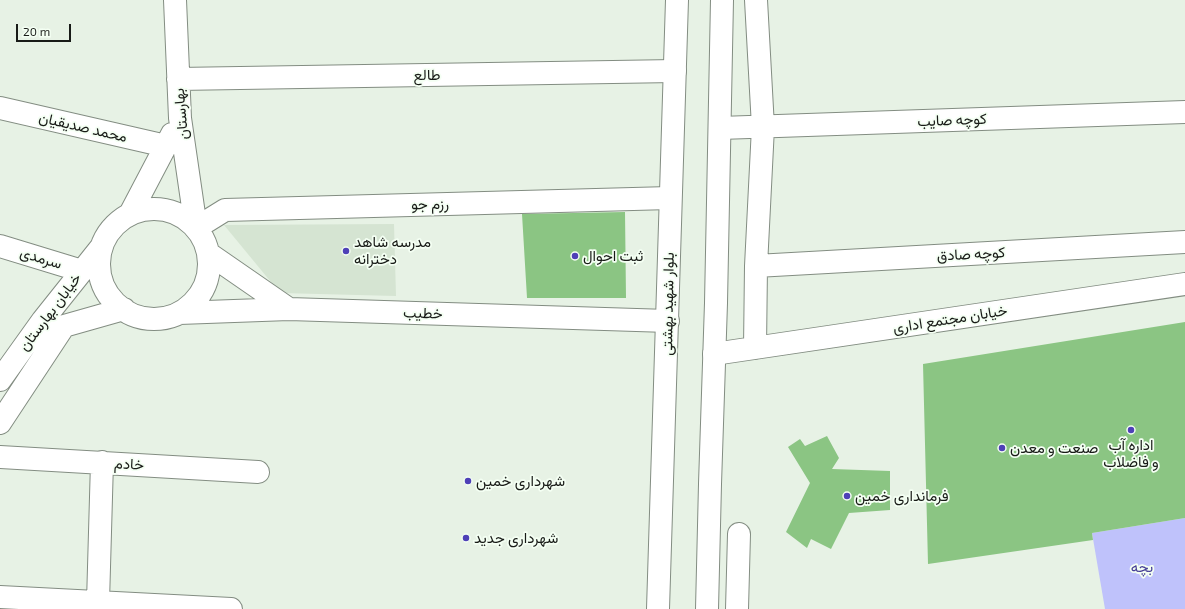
<!DOCTYPE html>
<html>
<head>
<meta charset="utf-8">
<style>
  body { margin:0 }
  #map { position:relative; width:1185px; height:609px; overflow:hidden; background:#e7f2e5; font-family:"Exo 2",sans-serif }
  canvas { display:block }
  .scale { position:absolute; left:16px; top:24px; width:55px; height:18px; box-sizing:border-box; border:2px solid #181b17; border-top:0; padding-left:5px; font-size:12px; line-height:14px; white-space:nowrap; color:#181b17; -webkit-text-stroke:3px #f4fff3; paint-order:stroke }
</style>
</head>
<body>
<div id="map">
<canvas width="1185" height="609"></canvas>
<div class="scale">20 m</div>
</div>
<script>
const c = document.querySelector('canvas').getContext('2d');
c.lineJoin = 'round';
function paint(path, color) {
  c.fillStyle = color;
  c.fill(path, 'evenodd');
}
function poly(rows) {
  const path = new Path2D();
  for (const r of rows) {
    if (r.length === 3) {
      path.moveTo(r[0] + r[2], r[1]);
      path.arc(r[0], r[1], r[2], 0, 2 * Math.PI);
      continue;
    }
    path.moveTo(r[0], r[1]);
    for (let i = 2; i < r.length; i += 2) path.lineTo(r[i], r[i + 1]);
  }
  return path;
}
function trace(path, color, width, dash) {
  c.strokeStyle = color;
  c.lineWidth = width;
  c.lineCap = dash ? 'butt' : 'round';
  c.setLineDash(dash || []);
  c.stroke(path);
}
function write(font, color, halo, rows, align = 'center') {
  c.font = font + ' "Exo 2",Vazirmatn,sans-serif';
  c.lineWidth = 3.5;
  c.setLineDash([]);
  c.textBaseline = 'middle';
  c.strokeStyle = halo;
  c.fillStyle = color;
  for (const [text, x, y, turn = 0] of rows) {
    c.save();
    c.translate(x, y);
    c.rotate((+turn || 0) * Math.PI / 180);
    c.textAlign = isNaN(turn) ? turn : align;
    if (halo) c.strokeText(text, 0, 0);
    c.fillText(text, 0, 0);
    c.restore();
  }
}
const built = poly([
  [394,224,396,296,280,293,224,225]
]);
const green = poly([
  [1185,518,1185,609,1105,609,1092,533]
]);
const building = poly([
  [625,212,626,298,527,298,522,214],
  [1185,322,1185,518,1092,533,1093,540,928,564,923,364],
  [827,436,839,458,832,469,890,471,890,510,849,513,831,549,811,539,807,548,786,532,810,483,788,447,800,439,805,446]
]);
const minor = poly([
  [175,0,180,118,196,228,225,210,670,198],
  [178,79,675,71],
  [0,108,166,146],
  [720,128,1185,112],
  [154,264,55],
  [130,214,172,134],
  [0,246,82,271],
  [208,253,289,309],
  [756,266,1185,242],
  [179,313,289,309,668,321],
  [755,348,756,266,763,127,756,0],
  [714,354,1185,284],
  [0,380,43,320,102,246],
  [0,423,64,326,124,309],
  [0,457,258,472],
  [0,597,231,609],
  [98,602,102,462],
  [737,609,739,534]
]);
const major = poly([
  [658,609,677,0],
  [707,609,710,484,716,303,722,0]
]);
const markers = [
  [346,251,4,"#4e40b7"],
  [575,256,4,"#4e40b7"],
  [1131,430,4,"#4e40b7"],
  [1002,448,4,"#4e40b7"],
  [468,481,4,"#4e40b7"],
  [847,496,4,"#4e40b7"],
  [466,538,4,"#4e40b7"]
];
const streetNames = [
  ["طالع",427,75,-1],
  ["بهارستان",181,114,-95],
  ["کوچه صایب",952,120,-2],
  ["محمد صدیقیان",83,127,13],
  ["رزم جو",430,204,-1],
  ["کوچه صادق",971,254,-3],
  ["سرمدی",41,258,17],
  ["بلوار شهید بهشتی",668,304,-89],
  ["خیابان بهارستان",50,312,-53],
  ["خطیب",423,313,2],
  ["خیابان مجتمع اداری",950,319,-9],
  ["خادم",129,464,3]
];
const poiNames = [
  ["مدرسه شاهد",354,242],
  ["دخترانه",354,259],
  ["ثبت احوال",583,256],
  ["اداره آب",1131,445,"center"],
  ["و فاضلاب",1131,462,"center"],
  ["صنعت و معدن",1010,448],
  ["شهرداری خمین",476,481],
  ["فرمانداری خمین",855,496],
  ["شهرداری جدید",474,538]
];
const parkNames = [
  ["بچه",1142,567]
];
paint(built, '#d5e4d2');
paint(green, '#bfc2fb');
paint(building, '#8bc583');
trace(minor, '#838d82', 24);
trace(major, '#838d82', 24);
trace(minor, '#fff', 22);
trace(major, '#fff', 22);
for (const [x, y, r, color] of markers) {
  const dot = new Path2D();
  dot.arc(x, y, r, 0, 2 * Math.PI);
  c.fillStyle = color;
  c.fill(dot);
  trace(dot, '#f4fff3', 1.5);
}
write('15px', '#181b17', '#f4fff3', streetNames);
write('15px', '#181b17', '#f4fff3', poiNames, 'left');
write('15px', '#453e96', '#f4fff3', parkNames);
</script>
</body>
</html>
